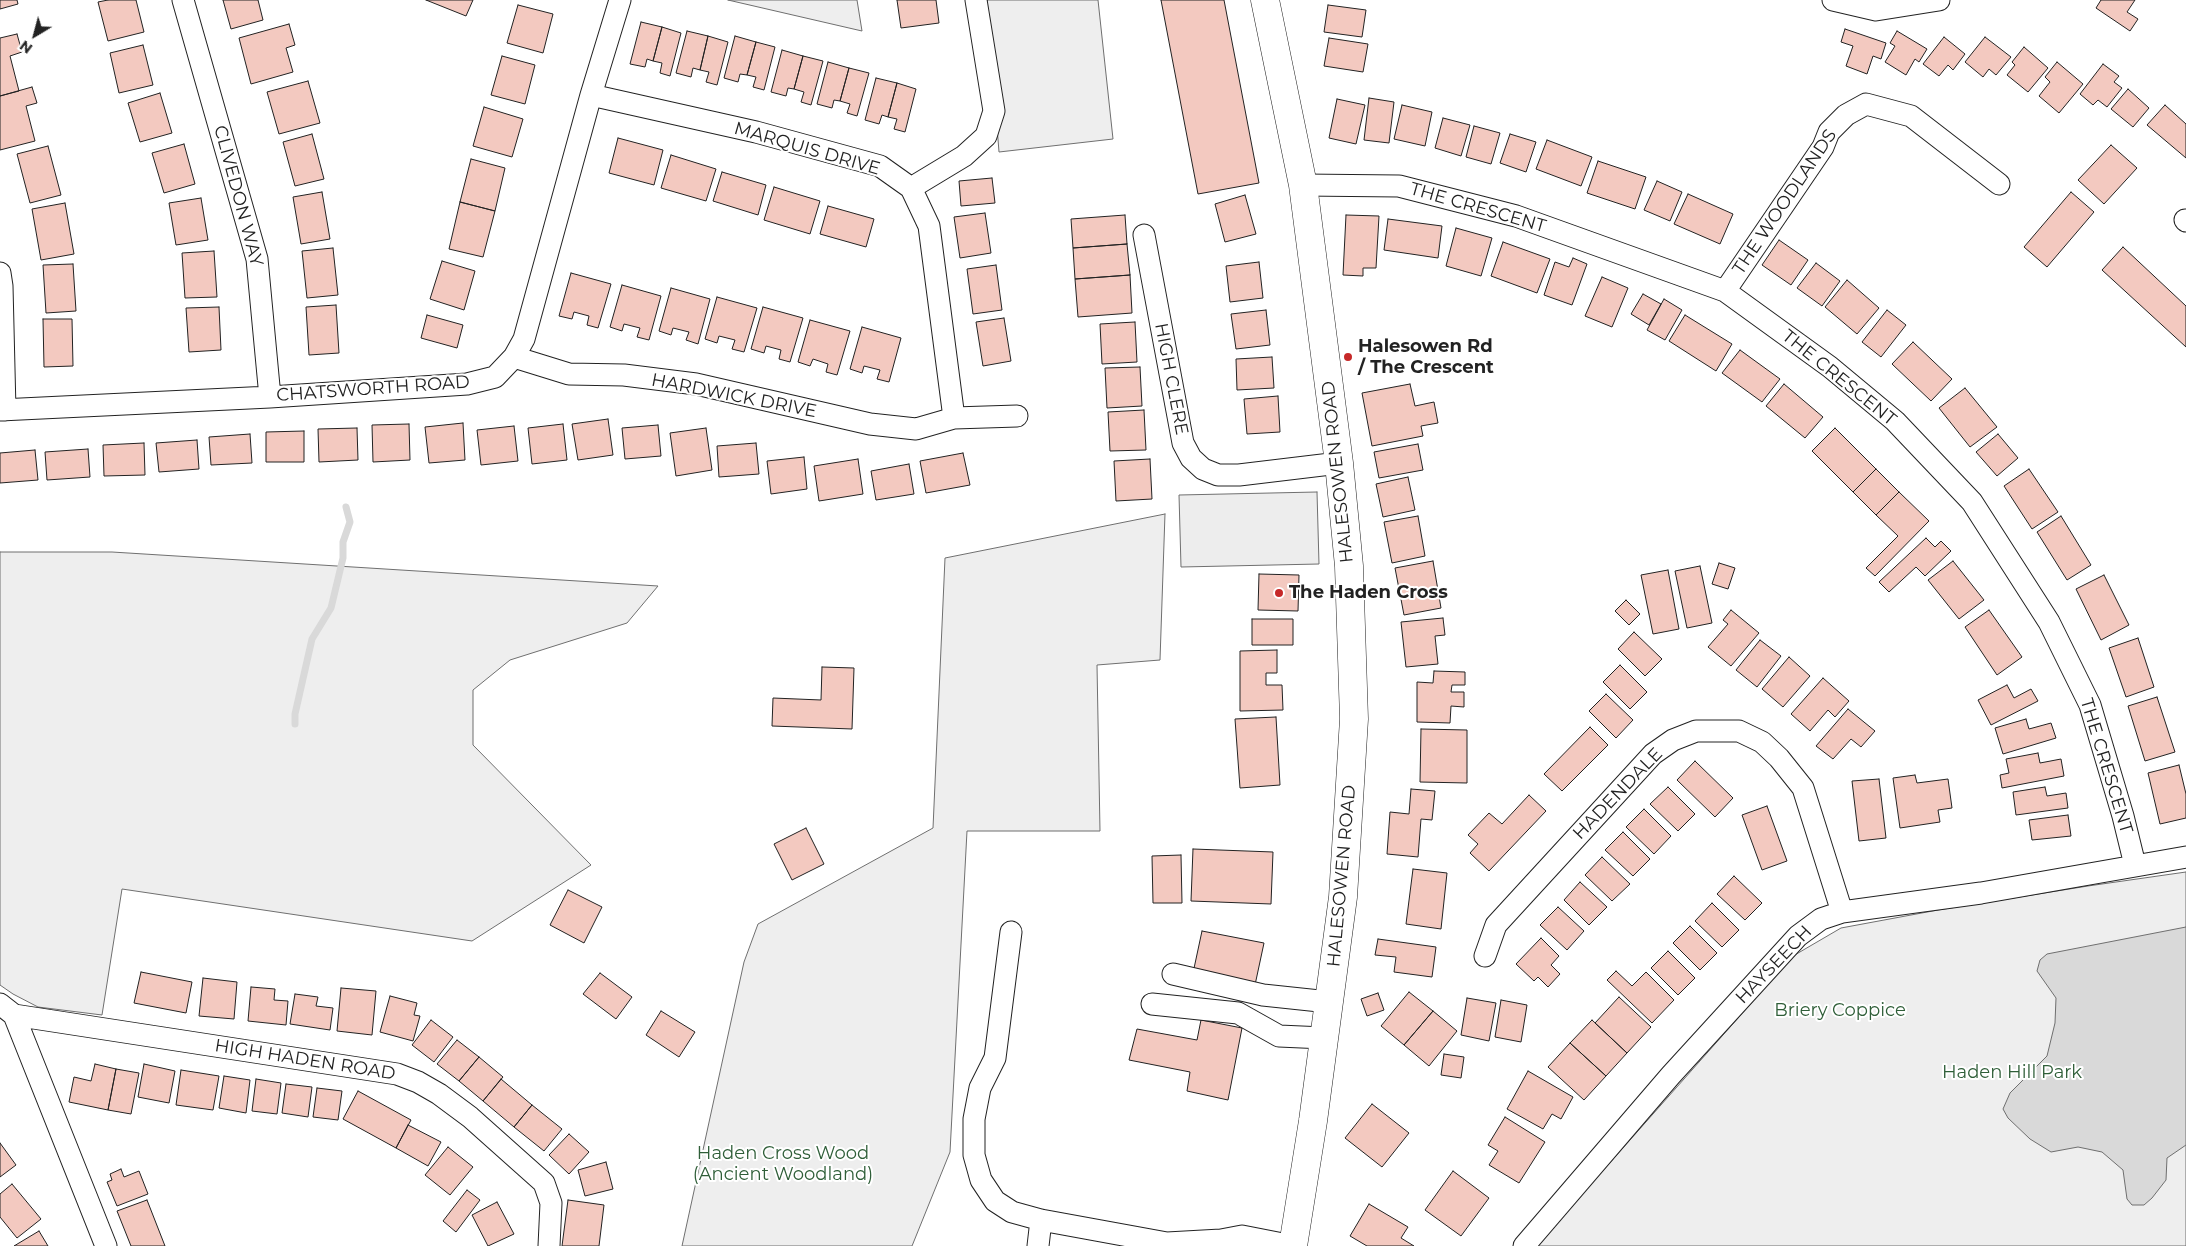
<!DOCTYPE html>
<html>
<head>
<meta charset="utf-8">
<style>
  body { margin:0 }
  #map { position:relative; width:2186px; height:1246px; overflow:hidden; background:#fff; font-family:Montserrat,sans-serif }
  canvas { display:block }
  .north { position:absolute; left:10px; top:10px; width:50px; height:50px; -webkit-text-stroke:4px #fff; paint-order:stroke; rotate:217deg; font-size:14px; font-weight:700; line-height:20px; text-align:center; color:#222 }
  .north::after { content:''; display:block; margin:auto; width:18px; height:22px; background:#222; clip-path:polygon(50% 0,100% 100%,50% 72%,0 100%) }
</style>
</head>
<body>
<div id="map">
<canvas width="2186" height="1246"></canvas>
<div class="north">N</div>
</div>
<script>
const c = document.querySelector('canvas').getContext('2d');
c.lineJoin = 'round';
function paint(path, color) {
  c.fillStyle = color;
  c.fill(path, 'evenodd');
}
function poly(rows) {
  const path = new Path2D();
  for (const r of rows) {
    path.moveTo(r[0], r[1]);
    for (let i = 2; i < r.length; i += 2) path.lineTo(r[i], r[i + 1]);
  }
  return path;
}
function trace(path, color, width, dash) {
  c.strokeStyle = color;
  c.lineWidth = width;
  c.lineCap = dash ? 'butt' : 'round';
  c.setLineDash(dash || []);
  c.stroke(path);
}
function write(font, color, halo, rows, align = 'center') {
  c.font = font + ' Montserrat,sans-serif';
  c.lineWidth = 4;
  c.setLineDash([]);
  c.textBaseline = 'middle';
  c.strokeStyle = halo;
  c.fillStyle = color;
  for (const [text, x, y, turn = 0] of rows) {
    c.save();
    c.translate(x, y);
    c.rotate((+turn || 0) * Math.PI / 180);
    c.textAlign = isNaN(turn) ? turn : align;
    if (halo) c.strokeText(text, 0, 0);
    c.fillText(text, 0, 0);
    c.restore();
  }
}
const green = poly([
  [728,0,857,0,862,31,728,0],
  [987,0,1098,0,1113,139,999,152,987,0],
  [1165,514,1160,660,1097,665,1100,831,967,831,950,1152,912,1246,682,1246,744,962,758,924,933,828,945,558,1165,514],
  [0,552,112,552,658,586,627,623,510,660,473,690,473,745,591,865,472,941,122,889,102,1015,38,1007,13,994,0,985,0,552],
  [2186,872,2186,1246,1536,1246,1793,956,1841,928,1938,910,2088,886,2186,872]
]);
const parking = poly([
  [1317,492,1319,564,1181,567,1179,495,1317,492]
]);
const water = poly([
  [2186,927,2186,1145,2167,1158,2166,1180,2152,1198,2144,1205,2132,1205,2127,1199,2123,1170,2102,1152,2078,1147,2051,1152,2030,1139,2008,1118,2003,1109,2010,1093,2047,1056,2055,1023,2056,998,2037,971,2040,960,2047,954,2186,927]
]);
const stream = poly([
  [295,724,295,714,312,639,331,608,343,558,343,542,350,522,346,507]
]);
const building = poly([
  [0,0,17,0,18,4,0,9,0,0],
  [108,0,136,0,144,32,108,41,98,2,108,0],
  [223,0,258,0,263,20,231,29,223,0],
  [426,0,473,0,466,16,426,0],
  [897,0,936,0,939,23,901,28,897,0],
  [1161,0,1224,0,1259,183,1198,194,1161,0],
  [2101,0,2135,0,2127,12,2138,19,2130,31,2096,8,2101,0],
  [518,5,553,14,543,53,507,43,518,5],
  [1328,5,1366,10,1362,37,1324,32,1328,5],
  [641,22,662,27,653,61,647,59,645,67,630,64,641,22],
  [289,24,295,45,286,48,293,72,251,84,239,38,289,24],
  [662,27,681,33,670,76,660,73,662,63,653,61,662,27],
  [1845,29,1886,43,1881,59,1873,56,1867,74,1846,66,1853,46,1841,42,1845,29],
  [687,31,708,36,700,70,693,68,691,77,676,73,687,31],
  [1897,31,1927,49,1919,62,1915,59,1906,75,1885,62,1895,46,1890,43,1897,31],
  [17,34,22,52,10,56,19,91,0,96,0,38,17,34],
  [708,36,728,42,717,85,706,82,709,72,700,70,708,36],
  [735,36,756,42,747,75,740,74,738,82,724,78,735,36],
  [1944,37,1965,54,1953,70,1948,65,1939,76,1923,64,1944,37],
  [1985,37,2011,57,1996,75,1989,69,1983,77,1965,62,1985,37],
  [1329,38,1368,44,1363,72,1324,66,1329,38],
  [756,42,775,47,764,90,753,87,756,77,747,75,756,42],
  [143,45,153,85,119,93,110,53,143,45],
  [2024,47,2048,68,2028,92,2007,75,2015,65,2012,62,2024,47],
  [782,50,803,56,794,89,788,88,786,96,771,92,782,50],
  [502,56,535,65,525,104,491,95,502,56],
  [803,56,823,61,811,105,801,102,804,92,794,89,803,56],
  [828,62,849,68,840,101,834,100,832,108,817,104,828,62],
  [2057,62,2083,84,2059,113,2039,96,2050,82,2045,77,2057,62],
  [2103,64,2119,76,2114,82,2122,88,2107,107,2098,100,2093,105,2080,94,2103,64],
  [849,68,869,73,857,116,847,113,850,104,840,101,849,68],
  [876,78,897,83,888,117,882,115,879,124,865,120,876,78],
  [308,81,320,123,279,134,267,92,308,81],
  [897,83,916,89,905,132,894,129,897,119,888,117,897,83],
  [32,87,37,103,26,106,35,141,0,150,0,96,32,87],
  [2128,89,2149,108,2133,127,2111,109,2128,89],
  [160,93,172,133,140,142,128,103,160,93],
  [1369,98,1394,102,1389,143,1364,140,1369,98],
  [1337,99,1365,105,1356,144,1329,138,1337,99],
  [1402,105,1432,112,1425,146,1394,139,1402,105],
  [2165,105,2186,124,2186,158,2147,125,2165,105],
  [484,107,523,119,512,157,473,146,484,107],
  [1443,118,1470,125,1461,156,1435,148,1443,118],
  [1474,126,1500,133,1491,164,1466,157,1474,126],
  [312,134,324,179,295,186,283,142,312,134],
  [1510,134,1536,142,1526,172,1500,163,1510,134],
  [618,138,663,150,654,185,609,173,618,138],
  [1547,140,1592,157,1581,186,1536,169,1547,140],
  [184,144,195,184,164,193,152,153,184,144],
  [2111,145,2137,168,2104,204,2078,180,2111,145],
  [48,146,61,195,30,203,17,154,48,146],
  [671,155,716,169,706,201,661,188,671,155],
  [471,159,505,168,495,211,460,202,471,159],
  [1598,161,1646,177,1635,209,1587,193,1598,161],
  [722,172,766,185,758,215,713,201,722,172],
  [992,178,995,203,961,206,959,181,992,178],
  [1657,181,1682,192,1670,221,1644,210,1657,181],
  [774,187,820,201,810,234,764,220,774,187],
  [322,192,330,239,301,244,293,197,322,192],
  [2071,192,2094,212,2047,267,2024,247,2071,192],
  [1688,194,1733,214,1720,244,1674,224,1688,194],
  [1245,195,1256,234,1225,242,1215,204,1245,195],
  [201,198,208,240,176,245,169,203,201,198],
  [460,202,495,211,483,257,449,249,460,202],
  [65,203,74,254,41,260,32,209,65,203],
  [828,206,874,219,866,247,820,234,828,206],
  [985,213,991,253,960,258,954,217,985,213],
  [1125,215,1127,244,1073,248,1071,219,1125,215],
  [1346,215,1379,216,1376,268,1363,268,1363,276,1343,275,1346,215],
  [1388,219,1442,226,1438,258,1384,250,1388,219],
  [1456,228,1492,238,1481,276,1446,266,1456,228],
  [1779,240,1808,260,1791,285,1762,265,1779,240],
  [1503,242,1550,259,1537,293,1491,276,1503,242],
  [1127,244,1130,275,1075,279,1073,248,1127,244],
  [2123,247,2186,306,2186,347,2102,270,2123,247],
  [333,248,338,295,307,298,302,251,333,248],
  [214,251,217,297,185,298,182,253,214,251],
  [1573,258,1587,264,1572,305,1544,295,1555,262,1569,267,1573,258],
  [442,261,475,271,464,310,430,299,442,261],
  [1259,262,1263,298,1230,302,1226,266,1259,262],
  [1816,263,1840,281,1822,306,1797,288,1816,263],
  [73,264,76,311,46,313,43,265,73,264],
  [996,265,1002,310,973,314,967,269,996,265],
  [571,273,611,284,598,328,587,325,589,316,574,312,572,319,559,316,571,273],
  [1130,275,1132,313,1078,317,1075,279,1130,275],
  [1602,277,1628,288,1612,327,1585,316,1602,277],
  [1847,280,1879,308,1857,334,1825,307,1847,280],
  [622,285,661,296,649,340,637,337,640,328,624,324,622,331,610,327,622,285],
  [671,288,710,299,698,344,686,340,689,332,673,328,671,335,659,331,671,288],
  [1643,294,1661,304,1649,325,1631,314,1643,294],
  [717,297,757,308,744,352,732,349,735,340,719,336,717,343,705,339,717,297],
  [1664,299,1682,310,1665,340,1647,330,1664,299],
  [336,305,339,353,309,355,306,307,336,305],
  [219,307,221,350,189,352,186,308,219,307],
  [763,307,803,318,790,362,779,359,781,350,766,346,764,353,751,349,763,307],
  [1266,310,1270,345,1236,349,1231,314,1266,310],
  [1887,310,1906,325,1881,357,1862,342,1887,310],
  [427,315,463,325,457,348,421,338,427,315],
  [1685,315,1732,344,1716,371,1669,341,1685,315],
  [1004,318,1011,361,983,366,976,322,1004,318],
  [43,319,72,319,73,366,44,367,43,319],
  [810,320,850,331,837,375,826,372,828,364,813,359,810,366,798,362,810,320],
  [1135,322,1137,362,1102,364,1100,324,1135,322],
  [862,327,901,338,889,382,877,379,880,370,864,366,862,373,850,369,862,327],
  [1913,342,1952,379,1931,401,1892,364,1913,342],
  [1740,350,1780,379,1762,402,1722,373,1740,350],
  [1272,357,1274,388,1237,390,1236,359,1272,357],
  [1140,367,1142,406,1107,408,1105,368,1140,367],
  [1410,384,1415,406,1434,402,1438,423,1421,426,1423,436,1372,446,1362,393,1410,384],
  [1784,384,1823,417,1805,438,1766,406,1784,384],
  [1965,388,1997,427,1970,447,1939,408,1965,388],
  [1278,396,1280,432,1247,434,1244,399,1278,396],
  [1144,410,1146,450,1110,451,1108,412,1144,410],
  [608,419,613,455,578,460,572,424,608,419],
  [463,423,465,460,429,463,425,427,463,423],
  [409,424,410,460,373,462,372,425,409,424],
  [563,424,567,460,532,464,528,428,563,424],
  [658,425,661,456,625,459,622,428,658,425],
  [514,426,518,461,481,465,477,430,514,426],
  [357,428,358,460,319,462,318,429,357,428],
  [706,428,712,470,676,476,670,433,706,428],
  [1835,428,1876,469,1853,492,1812,451,1835,428],
  [304,431,304,462,266,462,266,432,304,431],
  [250,434,252,463,211,465,209,437,250,434],
  [1998,434,2018,458,1997,476,1976,452,1998,434],
  [197,440,199,469,159,472,156,443,197,440],
  [144,443,145,475,104,476,103,445,144,443],
  [756,443,759,474,719,477,717,446,756,443],
  [1418,444,1423,470,1379,478,1374,452,1418,444],
  [88,449,90,477,47,480,45,452,88,449],
  [35,450,38,480,0,483,0,453,35,450],
  [963,453,970,485,926,493,920,461,963,453],
  [804,457,807,489,771,494,767,461,804,457],
  [858,459,863,494,819,501,814,466,858,459],
  [1150,459,1152,499,1116,501,1114,461,1150,459],
  [909,464,914,494,876,500,871,471,909,464],
  [1876,469,1899,492,1876,515,1853,492,1876,469],
  [2029,469,2058,512,2032,529,2004,486,2029,469],
  [1408,477,1415,510,1383,517,1376,484,1408,477],
  [1899,492,1929,521,1875,576,1866,568,1898,536,1876,515,1899,492],
  [1418,516,1425,556,1392,563,1384,522,1418,516],
  [2061,516,2091,565,2067,580,2037,532,2061,516],
  [1926,538,1935,547,1941,541,1951,551,1925,576,1916,567,1889,592,1879,582,1926,538],
  [1433,561,1441,608,1404,615,1395,568,1433,561],
  [1953,561,1984,600,1959,619,1928,580,1953,561],
  [1719,563,1735,568,1728,589,1712,584,1719,563],
  [1700,566,1712,623,1687,628,1675,571,1700,566],
  [1668,570,1679,629,1653,634,1641,575,1668,570],
  [1259,574,1299,575,1298,611,1258,610,1259,574],
  [2104,575,2129,625,2101,640,2076,589,2104,575],
  [1626,600,1640,614,1629,625,1615,611,1626,600],
  [1731,610,1759,633,1731,666,1708,647,1728,624,1723,620,1731,610],
  [1989,610,2022,657,1997,675,1965,627,1989,610],
  [1443,618,1445,635,1435,636,1438,664,1406,667,1401,622,1443,618],
  [1252,619,1293,619,1293,645,1252,645,1252,619],
  [1634,632,1662,659,1645,676,1618,649,1634,632],
  [2138,638,2154,687,2126,697,2109,648,2138,638],
  [1760,640,1781,656,1757,687,1736,670,1760,640],
  [1277,650,1277,673,1266,673,1266,685,1282,685,1283,710,1240,711,1240,651,1277,650],
  [1789,657,1810,676,1783,707,1762,689,1789,657],
  [1620,665,1647,692,1630,709,1603,682,1620,665],
  [822,667,854,668,852,729,772,726,773,698,821,700,822,667],
  [1434,671,1465,672,1465,685,1452,685,1451,692,1464,692,1464,707,1451,706,1450,723,1417,722,1417,682,1433,683,1434,671],
  [1823,678,1849,701,1835,717,1828,710,1810,731,1791,714,1823,678],
  [2007,685,2014,698,2031,689,2038,701,1991,725,1978,700,2007,685],
  [1606,694,1633,720,1616,738,1589,711,1606,694],
  [2157,697,2175,752,2145,761,2128,706,2157,697],
  [1848,709,1875,731,1861,747,1851,739,1833,759,1816,746,1848,709],
  [1276,717,1280,785,1240,788,1235,719,1276,717],
  [2026,719,2029,729,2051,723,2056,738,2003,754,1995,728,2026,719],
  [1590,727,1608,745,1562,791,1544,774,1590,727],
  [1421,729,1467,730,1467,783,1420,782,1421,729],
  [2038,753,2040,763,2061,759,2064,776,2002,788,2000,775,2009,773,2006,759,2038,753],
  [1695,761,1733,798,1715,817,1677,780,1695,761],
  [2179,765,2186,794,2186,818,2160,824,2148,773,2179,765],
  [1915,775,1917,783,1948,779,1952,808,1938,810,1940,822,1900,828,1893,778,1915,775],
  [1879,779,1886,838,1859,841,1852,781,1879,779],
  [1668,787,1695,814,1678,831,1650,804,1668,787],
  [2045,787,2047,796,2066,793,2068,808,2016,815,2013,792,2045,787],
  [1411,789,1435,791,1432,820,1421,819,1418,857,1387,854,1390,812,1409,814,1411,789],
  [1529,795,1546,811,1489,871,1470,853,1478,844,1468,835,1489,813,1502,824,1529,795],
  [1767,806,1787,861,1762,870,1742,815,1767,806],
  [1644,809,1671,836,1654,854,1626,827,1644,809],
  [2068,815,2071,836,2032,840,2029,820,2068,815],
  [806,828,824,864,792,880,774,844,806,828],
  [1623,832,1650,859,1633,876,1605,850,1623,832],
  [1193,849,1273,852,1271,904,1191,901,1193,849],
  [1181,855,1182,903,1153,903,1152,856,1181,855],
  [1602,857,1630,884,1612,901,1585,875,1602,857],
  [1413,869,1447,873,1441,929,1406,924,1413,869],
  [1734,876,1762,903,1745,920,1717,894,1734,876],
  [1580,882,1607,907,1589,925,1564,900,1580,882],
  [568,890,602,907,584,943,550,925,568,890],
  [1712,903,1739,930,1722,947,1695,921,1712,903],
  [1558,907,1584,931,1567,950,1540,925,1558,907],
  [1690,926,1717,953,1700,970,1673,943,1690,926],
  [1202,931,1264,943,1255,985,1193,973,1202,931],
  [1541,938,1559,956,1551,965,1560,974,1548,987,1538,977,1534,981,1516,964,1541,938],
  [1378,939,1436,947,1432,977,1394,972,1396,957,1375,955,1378,939],
  [1668,951,1695,978,1678,995,1651,968,1668,951],
  [1616,971,1632,986,1646,972,1674,1000,1652,1023,1607,980,1616,971],
  [141,972,192,982,186,1013,134,1003,141,972],
  [600,973,632,997,616,1019,583,994,600,973],
  [203,978,237,982,234,1019,199,1016,203,978],
  [251,987,275,989,274,1000,288,1001,286,1025,248,1021,251,987],
  [341,988,376,991,372,1035,337,1031,341,988],
  [1409,992,1433,1011,1404,1045,1381,1026,1409,992],
  [1378,993,1384,1010,1367,1016,1361,999,1378,993],
  [295,994,318,997,316,1006,333,1008,330,1030,290,1024,295,994],
  [390,996,417,1003,414,1015,420,1016,413,1041,380,1032,390,996],
  [1619,997,1651,1027,1627,1053,1595,1023,1619,997],
  [1467,998,1496,1003,1489,1041,1461,1035,1467,998],
  [1501,1000,1527,1005,1521,1042,1495,1037,1501,1000],
  [661,1011,695,1032,679,1057,646,1035,661,1011],
  [1433,1011,1457,1031,1429,1066,1404,1045,1433,1011],
  [431,1020,453,1037,434,1062,412,1045,431,1020],
  [1201,1020,1242,1028,1228,1100,1187,1091,1190,1072,1129,1060,1137,1029,1197,1040,1201,1020],
  [1592,1020,1627,1053,1606,1076,1570,1043,1592,1020],
  [457,1040,479,1057,459,1081,437,1064,457,1040],
  [1570,1043,1606,1076,1584,1100,1548,1067,1570,1043],
  [1444,1054,1464,1057,1461,1078,1441,1075,1444,1054],
  [479,1057,503,1077,483,1101,459,1081,479,1057],
  [95,1064,116,1069,108,1110,69,1102,74,1077,91,1081,95,1064],
  [144,1064,175,1071,169,1103,138,1097,144,1064],
  [116,1069,139,1073,131,1114,108,1110,116,1069],
  [181,1070,219,1076,213,1110,176,1105,181,1070],
  [1528,1071,1573,1097,1561,1119,1552,1114,1543,1129,1507,1109,1528,1071],
  [224,1076,250,1080,246,1113,219,1108,224,1076],
  [256,1079,281,1083,277,1114,252,1111,256,1079],
  [501,1079,532,1105,514,1127,483,1101,501,1079],
  [286,1084,312,1087,308,1117,282,1113,286,1084],
  [317,1088,342,1091,338,1120,313,1117,317,1088],
  [358,1091,411,1120,396,1148,343,1119,358,1091],
  [1372,1104,1409,1133,1382,1167,1345,1138,1372,1104],
  [532,1105,562,1129,544,1151,514,1127,532,1105],
  [1505,1117,1545,1142,1519,1183,1489,1165,1498,1151,1488,1145,1505,1117],
  [408,1125,441,1142,428,1166,396,1148,408,1125],
  [569,1134,589,1152,569,1174,549,1155,569,1134],
  [0,1143,16,1165,0,1177,0,1143],
  [448,1147,473,1167,450,1195,425,1175,448,1147],
  [606,1162,613,1189,585,1196,578,1170,606,1162],
  [121,1169,124,1177,139,1171,148,1194,117,1206,107,1182,112,1180,110,1174,121,1169],
  [1453,1171,1489,1198,1461,1236,1425,1210,1453,1171],
  [12,1184,41,1219,17,1238,0,1217,0,1194,12,1184],
  [467,1190,480,1200,456,1232,443,1221,467,1190],
  [147,1200,165,1246,131,1246,117,1211,147,1200],
  [568,1200,604,1205,599,1246,562,1246,568,1200],
  [497,1202,514,1234,488,1246,472,1215,497,1202],
  [1369,1204,1408,1227,1401,1238,1414,1246,1367,1246,1350,1236,1369,1204],
  [39,1231,48,1246,14,1246,39,1231]
]);
const street = poly([
  [183,0,257,259,270,397],
  [1833,0,1876,10,1939,0],
  [591,95,756,132,880,166,911,188,964,156,986,136,994,111,976,0],
  [1303,185,1399,186,1516,216,1725,291,1830,367,1895,421,1972,502,2049,622,2090,705,2123,816,2135,865],
  [2185,220,2186,221],
  [1144,235,1183,443,1191,458,1203,469,1218,475,1239,475,1339,463],
  [0,273,2,286,5,410],
  [1725,291,1823,147,1829,132,1846,115,1866,104,1911,116,1999,184],
  [514,357,569,374,624,375,696,384,870,424,916,429,954,418,929,226,911,188],
  [0,410,270,397,467,384,495,377,514,357,524,339,591,95,620,0],
  [954,418,1017,416],
  [1011,932,995,1058,980,1088,974,1119,974,1155,981,1180,995,1201,1012,1212,1041,1220,1167,1243,1221,1240,1242,1236,1293,1246],
  [1485,956,1496,925,1653,754,1673,740,1696,731,1739,731,1762,742,1779,758,1803,788,1842,912],
  [1173,974,1263,995,1329,1002],
  [0,1004,14,1015,397,1074,418,1082,439,1094,470,1117,544,1183,551,1203,549,1246],
  [1152,1004,1238,1013,1279,1036,1324,1038],
  [14,1015,106,1246],
  [1038,1246,1041,1220],
  [1524,1246,1671,1075,1798,936,1821,919,1842,912,1981,893,2186,857]
]);
const primary = poly([
  [1265,0,1303,185,1339,463,1349,566,1354,719,1343,897,1313,1121,1293,1246]
]);
const markers = [
  [1348,357,5,"#c62828"],
  [1279,593,5,"#c62828"]
];
const streetNames = [
  ["MARQUIS DRIVE",807,149,16],
  ["CLIVEDON WAY",238,196,75],
  ["THE WOODLANDS",1785,202,-56],
  ["THE CRESCENT",1478,208,16],
  ["THE CRESCENT",1839,378,39],
  ["HIGH CLERE",1171,379,79],
  ["CHATSWORTH ROAD",373,389,-4],
  ["HARDWICK DRIVE",734,396,11],
  ["HALESOWEN ROAD",1338,472,-96],
  ["THE CRESCENT",2106,766,73],
  ["HADENDALE",1618,794,-46],
  ["HALESOWEN ROAD",1342,876,-85],
  ["HAYSEECH",1774,965,-46],
  ["HIGH HADEN ROAD",305,1060,9]
];
const poiNames = [
  ["Halesowen Rd",1358,347],
  ["/ The Crescent",1358,368],
  ["The Haden Cross",1289,593]
];
const parkNames = [
  ["Briery Coppice",1840,1011],
  ["Haden Hill Park",2012,1073],
  ["Haden Cross Wood",783,1154],
  ["(Ancient Woodland)",783,1175]
];
paint(green, '#eee');
trace(green, '#6f6f6f', 1);
paint(parking, '#ededed');
trace(parking, '#6f6f6f', 1);
paint(water, '#d9d9d9');
trace(water, '#6f6f6f', 1);
trace(stream, '#d9d9d9', 7);
paint(building, '#f3c9c0');
trace(building, '#222', 1);
trace(street, '#222', 23);
trace(primary, '#222', 29);
trace(street, '#fff', 21);
trace(primary, '#fff', 28);
for (const [x, y, r, color] of markers) {
  const dot = new Path2D();
  dot.arc(x, y, r, 0, 2 * Math.PI);
  c.fillStyle = color;
  c.fill(dot);
  trace(dot, '#fff', 2);
}
write('18px', '#222', '#fff', streetNames);
write('bold 18px', '#222', '#fff', poiNames, 'left');
write('18px', '#2f5e38', '#fff', parkNames);
</script>
</body>
</html>
